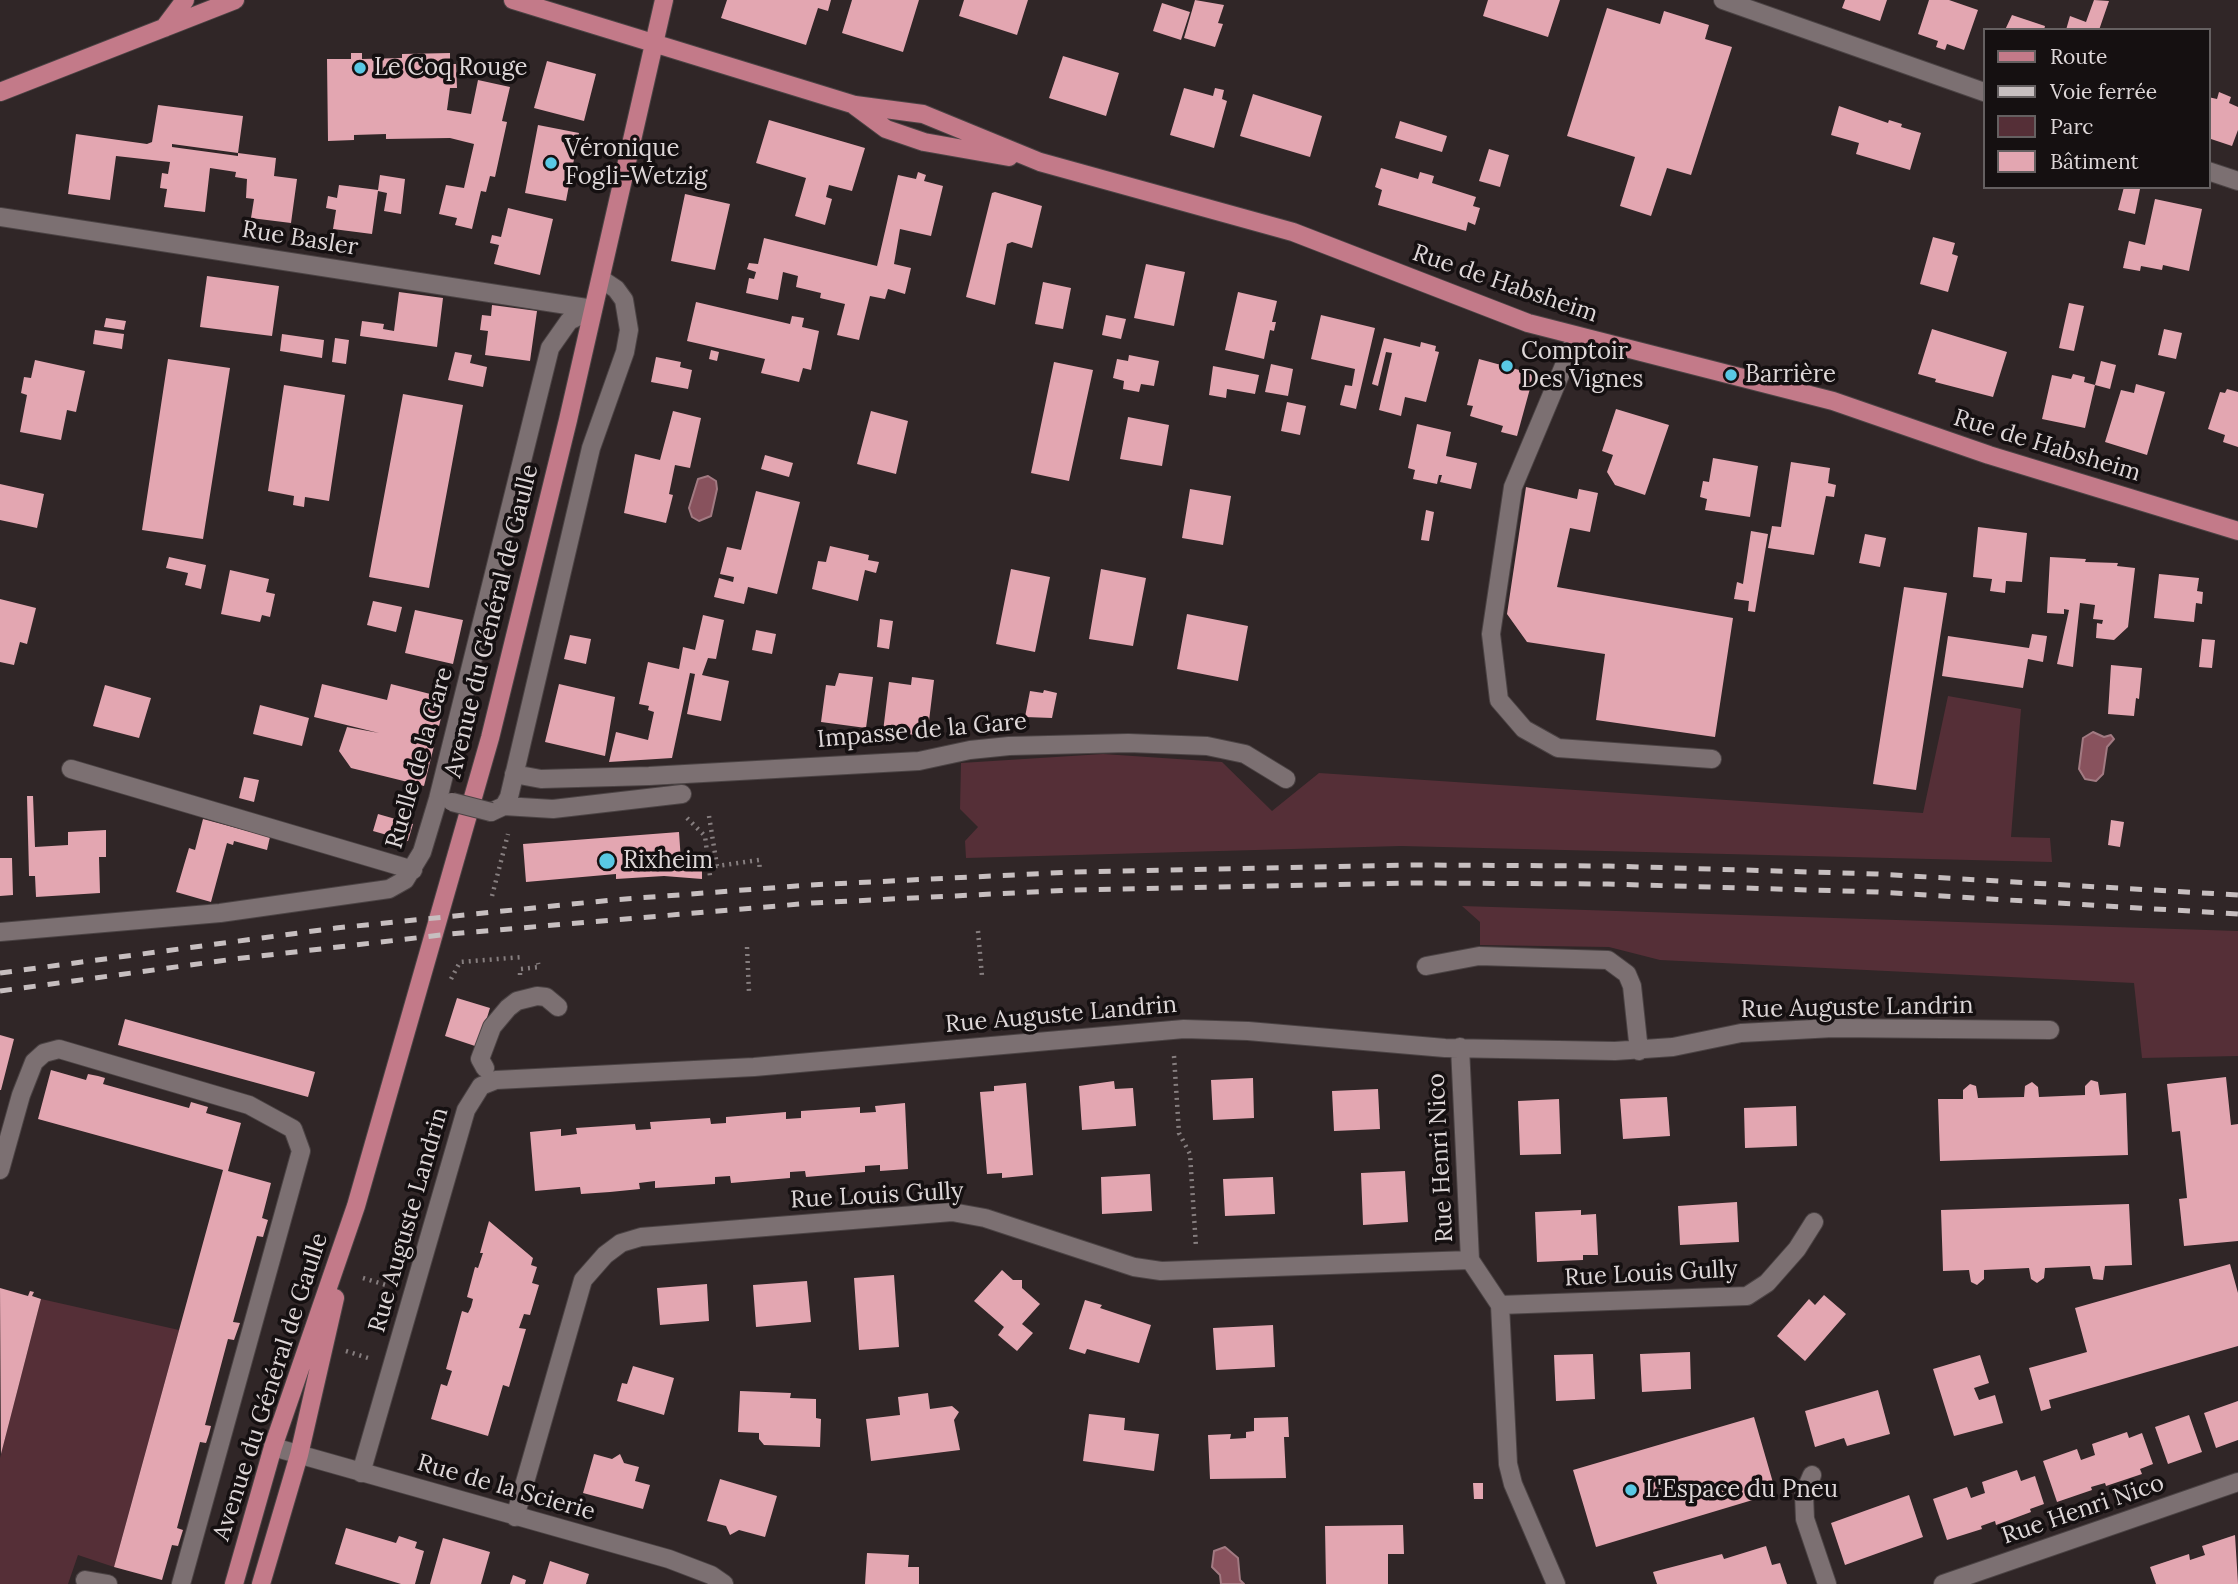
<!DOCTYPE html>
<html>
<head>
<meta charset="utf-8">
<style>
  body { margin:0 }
  #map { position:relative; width:2238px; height:1584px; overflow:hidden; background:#302627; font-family:Lora,serif }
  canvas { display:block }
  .legend { position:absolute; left:1983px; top:28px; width:228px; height:161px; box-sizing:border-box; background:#151011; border:2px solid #656061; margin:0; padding:9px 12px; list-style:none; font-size:21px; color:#ded7d8 }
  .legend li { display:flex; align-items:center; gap:14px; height:35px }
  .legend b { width:35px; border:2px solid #656061 }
</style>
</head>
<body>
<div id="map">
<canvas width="2238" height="1584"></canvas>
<ul class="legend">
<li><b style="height:9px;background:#c37a89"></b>Route</li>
<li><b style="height:9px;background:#c7bfc0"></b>Voie ferrée</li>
<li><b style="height:19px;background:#552f37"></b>Parc</li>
<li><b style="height:19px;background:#e3a6b1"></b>Bâtiment</li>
</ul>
</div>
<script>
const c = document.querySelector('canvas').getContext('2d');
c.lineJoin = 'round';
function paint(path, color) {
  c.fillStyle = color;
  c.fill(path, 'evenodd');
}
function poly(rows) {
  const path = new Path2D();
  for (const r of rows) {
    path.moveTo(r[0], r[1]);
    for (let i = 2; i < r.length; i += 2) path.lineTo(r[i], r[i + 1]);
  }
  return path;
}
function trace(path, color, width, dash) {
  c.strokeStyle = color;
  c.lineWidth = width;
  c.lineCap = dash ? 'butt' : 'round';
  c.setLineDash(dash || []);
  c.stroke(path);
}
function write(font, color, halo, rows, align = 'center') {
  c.font = font + ' Lora,serif';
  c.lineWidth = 7;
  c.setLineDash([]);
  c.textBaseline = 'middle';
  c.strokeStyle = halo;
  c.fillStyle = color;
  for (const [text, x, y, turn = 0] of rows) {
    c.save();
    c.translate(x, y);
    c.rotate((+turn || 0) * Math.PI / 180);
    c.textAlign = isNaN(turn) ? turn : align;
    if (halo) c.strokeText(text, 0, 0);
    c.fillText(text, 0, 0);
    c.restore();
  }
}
const green = poly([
  [1948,696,2021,709,2011,837,2050,838,2052,862,1401,846,966,858,965,841,978,827,960,809,961,763,1103,754,1222,762,1272,811,1319,773,1923,813],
  [1462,906,2238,931,2238,1056,2142,1058,2134,983,1660,960,1609,947,1480,945,1480,922],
  [41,1299,179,1330,114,1567,78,1555,68,1584,0,1584,0,1458]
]);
const water = poly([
  [708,476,716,481,717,489,711,516,699,521,692,517,689,508,698,479,708,476],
  [2093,732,2104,737,2111,735,2114,739,2107,747,2103,774,2096,781,2085,779,2079,769,2083,738,2093,732],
  [1225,1547,1238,1558,1240,1580,1244,1584,1221,1584,1220,1575,1212,1567,1214,1551,1225,1547]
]);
const building = poly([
  [727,0,831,0,828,11,818,8,806,45,721,18],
  [852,0,919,0,903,52,842,33],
  [964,0,1028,0,1017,35,959,16],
  [1195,0,1224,5,1218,23,1223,24,1215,47,1184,38],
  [1488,0,1560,0,1548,37,1483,16],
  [1845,0,1887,0,1880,21,1842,8],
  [1929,0,1949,0,1978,10,1964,50,1947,44,1945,50,1936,47,1938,41,1918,34],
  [2094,0,2109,1,2099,30,2066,30,2070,16,2086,22],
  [1162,3,1190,12,1181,40,1153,31],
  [1607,8,1660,24,1664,11,1709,25,1705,39,1732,47,1691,175,1667,168,1651,216,1620,206,1635,157,1567,136],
  [2012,15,2045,26,2044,30,2005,30],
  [351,53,362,53,362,59,402,58,402,54,450,53,450,64,456,64,457,88,450,88,447,110,471,114,478,80,510,87,502,121,507,122,495,177,490,176,486,192,481,191,472,229,455,225,457,218,439,214,446,185,464,188,474,144,450,138,386,139,386,134,354,135,354,140,328,141,327,59,351,59],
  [1063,56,1119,73,1106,116,1049,98],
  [547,61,596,74,584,121,534,108],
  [1184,88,1213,96,1215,88,1224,90,1222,99,1227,101,1214,148,1170,135],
  [2219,92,2231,97,2229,103,2238,107,2238,130,2232,146,2208,138,2208,97,2217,99],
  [1253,94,1322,116,1310,157,1240,136],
  [158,105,243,116,238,153,172,144,172,147,238,156,238,153,276,158,274,176,297,179,291,223,251,218,254,199,246,198,247,179,235,177,236,172,210,168,205,212,164,207,167,189,160,188,162,173,168,174,170,162,116,156,110,200,68,194,76,134,147,144,152,142],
  [1839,106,1888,123,1889,120,1902,124,1901,127,1921,133,1910,170,1856,154,1859,143,1831,135],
  [769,120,865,148,852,191,829,185,826,197,832,199,825,225,795,216,806,178,756,163],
  [1400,121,1447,136,1442,152,1395,138],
  [538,125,579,133,566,201,525,193],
  [1489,149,1509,155,1500,187,1479,181],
  [1381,168,1418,179,1420,172,1434,176,1432,183,1476,197,1473,206,1480,208,1475,225,1468,222,1466,231,1378,205,1382,190,1375,187],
  [918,172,926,175,924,181,943,186,931,236,900,229,894,264,911,268,905,294,888,289,885,299,870,296,859,340,837,335,845,304,820,298,821,293,796,287,798,276,783,272,778,300,746,293,749,278,754,279,756,272,747,269,749,263,758,264,764,238,877,266,898,175,916,179],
  [380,175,405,179,401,214,384,211,387,193,378,191,372,234,333,229,336,210,326,208,328,196,337,198,339,185,378,190],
  [2124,187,2140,189,2135,214,2118,210],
  [995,192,1042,206,1032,248,1012,242,1007,244,995,305,966,297,992,193],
  [685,194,730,204,715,270,671,261],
  [2155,199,2202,209,2189,271,2163,265,2162,270,2141,266,2140,271,2123,268,2129,241,2145,245],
  [508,208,553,219,540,275,494,264,499,245,490,243,492,235,501,237],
  [1933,237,1955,243,1952,254,1958,256,1948,292,1920,284],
  [1146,264,1185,272,1174,326,1134,318],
  [207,276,279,286,272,336,200,327],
  [1043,282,1071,288,1063,329,1035,324],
  [399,292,443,298,437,347,360,336,362,321,384,324,383,329,394,331],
  [1238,292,1277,301,1272,322,1276,322,1274,331,1270,330,1264,359,1225,350],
  [696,302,790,324,792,316,804,318,802,327,819,331,811,370,803,368,799,382,774,376,761,373,765,359,687,341],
  [2069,303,2084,306,2074,351,2059,348],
  [492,305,537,311,530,361,485,355,488,331,480,330,482,315,491,316],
  [1106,315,1126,319,1121,339,1102,335],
  [1321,315,1375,328,1356,409,1340,405,1345,385,1352,386,1355,369,1311,359],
  [106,318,126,321,124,330,104,327],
  [1932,329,2007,352,1993,397,1935,382,1936,379,1918,374],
  [2164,329,2182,333,2176,359,2158,355],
  [95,330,124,334,122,349,93,344],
  [282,334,324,340,322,358,280,351],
  [335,338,349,340,346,364,332,362],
  [1384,338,1420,347,1421,342,1436,346,1435,351,1439,352,1426,402,1405,397,1401,416,1379,410,1392,353,1386,352,1378,386,1372,384],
  [711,350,719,352,717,361,709,359],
  [455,352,472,355,470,363,487,367,483,387,448,380],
  [1129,355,1159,361,1154,386,1141,384,1139,392,1123,389,1124,381,1113,378,1117,359,1128,361],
  [656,357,681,362,680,367,692,370,688,389,651,382],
  [168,359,230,368,203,539,142,530],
  [1479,359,1534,374,1517,436,1501,432,1503,426,1470,416,1473,406,1467,405],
  [35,360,85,371,76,412,67,410,61,440,20,432,27,395,21,393,24,377,31,378],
  [2101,361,2116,365,2110,389,2095,385],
  [1054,362,1093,370,1069,481,1031,473],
  [1271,364,1293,369,1288,396,1265,392],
  [1213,366,1259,375,1255,394,1227,389,1226,398,1209,395],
  [2073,374,2085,377,2084,382,2095,385,2085,428,2042,419,2052,375,2071,379],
  [2136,384,2165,392,2147,455,2105,442,2121,390,2134,393],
  [284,385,345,395,329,501,305,497,304,507,293,505,294,496,268,491],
  [2227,389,2238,392,2238,447,2223,442,2225,435,2208,429,2220,392,2225,393],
  [403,394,463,405,429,588,369,577],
  [1287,402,1306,406,1300,435,1281,431],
  [1616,409,1669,425,1645,495,1615,485,1607,472,1613,455,1602,451],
  [673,411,701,418,690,468,675,465,669,494,673,495,666,523,624,513,635,454,660,460],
  [871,411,908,421,896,474,857,464],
  [1128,417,1169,425,1162,466,1120,459],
  [1417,424,1451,432,1446,456,1477,463,1471,489,1440,482,1442,475,1439,475,1437,484,1413,479,1415,470,1408,468],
  [765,455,793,463,789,477,761,469],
  [1713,458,1758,466,1750,517,1705,510,1707,499,1700,497,1703,481,1709,482],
  [1791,462,1830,468,1828,483,1836,485,1834,497,1826,496,1814,555,1768,548,1772,526,1781,527],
  [0,484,44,494,37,528,0,520],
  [1526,487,1577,499,1579,489,1598,493,1590,532,1570,528,1557,587,1733,618,1715,737,1596,720,1605,654,1527,642,1507,614],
  [1190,489,1231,496,1223,545,1182,538],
  [756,491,800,502,777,594,748,587,744,604,714,597,719,578,733,582,734,577,720,574,727,547,741,550],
  [1426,510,1434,512,1429,541,1421,540],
  [1978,527,2027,533,2022,582,2006,581,2005,593,1990,591,1992,579,1973,577],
  [1751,531,1768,534,1755,612,1748,611,1749,601,1734,599,1737,582,1743,584],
  [1865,534,1886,538,1880,567,1859,563],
  [830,546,869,555,868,560,879,562,876,573,865,570,858,601,812,589,818,561,826,562],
  [169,557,206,565,201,589,185,585,188,573,166,568],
  [2050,557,2086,559,2085,562,2118,563,2117,566,2135,568,2128,627,2114,640,2096,638,2097,623,2102,624,2103,620,2093,619,2095,605,2080,603,2073,667,2057,664,2069,610,2064,609,2064,614,2047,613],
  [1011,569,1050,577,1035,652,996,644],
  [1101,569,1146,578,1133,646,1089,639],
  [230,570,269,579,266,592,275,594,270,617,262,615,260,622,221,614],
  [2159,574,2199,578,2197,591,2203,592,2202,604,2196,603,2194,622,2154,618],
  [1904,587,1947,593,1916,790,1873,784],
  [0,599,36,608,27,644,20,642,14,665,0,662],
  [373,601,402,607,396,632,367,625],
  [415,610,463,620,453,664,405,653],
  [1187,614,1248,626,1238,681,1177,669],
  [703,615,724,620,716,659,708,658,702,675,729,681,721,721,687,714,695,674,690,673,672,758,609,762,616,732,648,740,654,712,648,710,649,706,639,704,648,662,679,669,683,647,695,650],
  [880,619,893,621,889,649,877,647],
  [756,630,776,634,772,654,752,650],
  [2032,634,2047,636,2043,662,2028,659,2023,688,1942,676,1948,636,2029,648],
  [570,635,591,639,586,664,564,659],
  [2202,639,2215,640,2212,668,2199,667],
  [2111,665,2142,668,2139,699,2136,698,2134,716,2108,714],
  [839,673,873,677,866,728,821,722,826,685,835,686],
  [912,677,934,680,927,737,902,733,901,742,882,740,889,682,911,685],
  [322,684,387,700,391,684,446,698,424,786,351,768,339,751,347,727,379,733,314,717],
  [559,684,615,697,605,756,545,742],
  [105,685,151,698,139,738,93,726],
  [1044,690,1057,693,1052,718,1025,717,1030,691,1043,693],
  [260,705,309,718,302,746,253,734],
  [244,777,259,780,254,802,239,798],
  [27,796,33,796,35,847,68,845,68,832,106,830,106,857,99,857,100,893,36,897,35,876,29,876],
  [378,814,413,824,408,841,373,831],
  [203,819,270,837,267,850,234,841,233,845,227,843,211,902,176,892,189,848,195,850],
  [2111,820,2124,822,2120,847,2108,845],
  [679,832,681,861,702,860,702,879,664,876,616,879,616,874,526,882,523,844],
  [0,858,12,858,13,895,0,896],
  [457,998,490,1008,478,1047,445,1036],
  [125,1019,315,1072,308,1097,118,1045],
  [0,1035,14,1039,1,1090,0,1090],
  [51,1070,86,1080,88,1074,98,1076,105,1078,103,1084,189,1108,191,1102,208,1107,206,1113,241,1123,228,1171,271,1183,262,1218,268,1220,263,1237,257,1236,233,1322,240,1323,234,1340,228,1339,205,1425,211,1426,209,1434,206,1443,200,1442,177,1528,183,1530,178,1546,172,1545,162,1580,114,1567,223,1170,38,1119],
  [2226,1077,2231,1125,2238,1124,2238,1241,2184,1246,2179,1199,2187,1198,2183,1159,2180,1131,2172,1132,2167,1084],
  [1253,1078,1254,1118,1213,1120,1211,1080],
  [2091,1080,2098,1082,2100,1095,2126,1093,2128,1155,1940,1161,1938,1099,1963,1099,1963,1090,1970,1084,1976,1086,1978,1098,2024,1097,2025,1086,2032,1082,2038,1087,2039,1097,2085,1095,2085,1086],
  [1114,1081,1115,1089,1133,1088,1136,1126,1082,1130,1079,1086],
  [1026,1083,1033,1175,1002,1178,1002,1173,987,1174,980,1092,994,1091,994,1086],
  [1378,1089,1380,1129,1334,1131,1332,1091],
  [1667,1097,1670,1136,1623,1139,1620,1099],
  [1559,1099,1561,1154,1520,1155,1518,1101],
  [905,1103,908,1169,880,1171,880,1165,865,1166,865,1172,806,1177,805,1171,790,1172,790,1178,731,1183,730,1176,715,1177,715,1184,655,1188,655,1181,639,1183,640,1189,610,1192,581,1194,580,1187,535,1191,530,1132,561,1129,561,1136,577,1134,576,1128,635,1124,636,1130,651,1129,650,1122,710,1118,711,1124,726,1123,726,1117,786,1112,786,1119,801,1118,801,1111,860,1107,860,1113,876,1112,875,1106],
  [1796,1106,1797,1146,1745,1148,1744,1108],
  [1405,1171,1408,1222,1363,1225,1361,1173],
  [1150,1174,1152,1211,1102,1214,1101,1177],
  [1273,1177,1275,1214,1225,1216,1223,1179],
  [1737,1202,1739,1242,1680,1245,1678,1206],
  [2129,1204,2132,1265,2105,1266,2103,1280,2093,1279,2090,1266,2045,1268,2044,1278,2037,1283,2031,1279,2029,1268,1984,1270,1984,1279,1977,1285,1971,1282,1969,1270,1943,1271,1941,1210],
  [1581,1210,1581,1215,1596,1214,1598,1255,1583,1255,1583,1260,1537,1262,1535,1212],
  [489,1221,533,1258,531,1265,537,1267,532,1283,539,1285,530,1315,524,1314,519,1328,526,1329,509,1387,503,1385,488,1436,431,1419,441,1384,447,1386,452,1371,446,1369,462,1311,468,1313,471,1307,473,1299,467,1297,475,1267,478,1268,483,1253,480,1253],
  [2230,1264,2238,1293,2238,1346,2049,1400,2051,1408,2041,1411,2029,1368,2087,1352,2075,1308],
  [1002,1270,1013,1280,1022,1280,1022,1288,1040,1304,1022,1324,1033,1333,1017,1351,998,1335,1004,1327,974,1301],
  [894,1275,899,1347,859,1350,854,1278],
  [807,1281,811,1322,756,1327,753,1285],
  [707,1284,709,1321,660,1325,657,1288],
  [0,1288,28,1296,30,1291,34,1292,32,1296,41,1299,1,1454],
  [1824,1295,1846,1314,1805,1361,1777,1336,1809,1299,1815,1305],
  [1085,1300,1102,1305,1100,1308,1151,1325,1139,1363,1087,1349,1085,1354,1069,1349],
  [1273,1325,1275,1367,1216,1370,1213,1328],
  [1690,1352,1691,1389,1642,1392,1640,1354],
  [1593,1354,1595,1399,1556,1401,1554,1355],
  [1980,1355,1989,1383,1974,1388,1979,1400,1995,1395,2003,1423,1954,1436,1933,1369],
  [633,1366,674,1378,664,1415,617,1401,622,1383,627,1384],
  [1878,1390,1890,1434,1847,1446,1844,1438,1815,1447,1805,1411],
  [740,1391,791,1393,790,1398,816,1399,816,1418,821,1419,820,1447,764,1445,759,1439,759,1433,738,1432],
  [928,1393,930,1409,952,1406,959,1412,954,1420,960,1450,871,1461,866,1419,900,1415,898,1397],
  [2238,1401,2238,1440,2216,1448,2204,1413],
  [1089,1414,1125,1418,1124,1430,1159,1434,1154,1471,1083,1461],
  [2189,1415,2202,1452,2168,1464,2155,1427],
  [1288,1417,1289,1437,1284,1437,1286,1478,1210,1479,1208,1435,1231,1434,1230,1439,1246,1438,1246,1432,1254,1431,1254,1418],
  [1754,1417,1776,1493,1596,1547,1573,1470],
  [2127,1432,2129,1438,2142,1433,2153,1464,2140,1469,2142,1474,2106,1486,2105,1483,2091,1487,2092,1490,2057,1502,2043,1461,2077,1449,2081,1460,2095,1455,2092,1444],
  [594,1454,612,1459,620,1454,624,1463,639,1467,635,1481,650,1485,643,1509,583,1493],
  [2017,1470,2021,1481,2035,1476,2044,1504,2030,1509,2031,1512,1996,1525,1995,1521,1981,1526,1982,1529,1947,1540,1933,1499,1967,1487,1971,1498,1985,1493,1982,1482],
  [720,1479,777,1496,765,1537,739,1530,730,1535,726,1526,707,1521],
  [1473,1483,1483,1483,1483,1499,1474,1499],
  [1909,1495,1923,1537,1845,1565,1831,1523],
  [1403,1525,1404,1554,1388,1554,1388,1584,1326,1584,1325,1526],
  [346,1528,396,1543,399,1536,417,1542,415,1548,424,1551,415,1584,401,1584,335,1564],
  [2235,1535,2238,1584,2156,1584,2150,1567,2189,1554,2190,1560,2205,1555,2202,1546],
  [443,1538,490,1552,481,1584,430,1584],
  [1766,1546,1772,1565,1780,1563,1787,1584,1657,1584,1653,1572,1722,1554,1724,1559],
  [867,1553,909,1555,908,1567,919,1567,919,1584,865,1584],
  [550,1561,589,1574,586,1584,543,1584],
  [513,1575,526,1580,525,1584,510,1584]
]);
const path = poly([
  [709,816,717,866,759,860,760,871],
  [687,818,705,836,710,876],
  [492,896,508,834],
  [978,931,982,976],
  [747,947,749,992],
  [520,975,520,969,539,967,538,963],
  [451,979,460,962,523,957],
  [1174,1056,1179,1133,1190,1154,1196,1247],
  [363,1278,389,1286],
  [346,1351,368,1358]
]);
const minor = poly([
  [1723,0,1984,92],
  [2208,171,2238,181],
  [0,217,593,309],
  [1576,337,1513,487,1491,634,1499,700,1524,729,1558,748,1712,759],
  [71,769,413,870],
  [514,774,541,779,649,776,919,761,970,750,1009,746,1128,743,1207,746,1245,754,1286,779],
  [504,806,553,809,682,794],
  [491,812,504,806,509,797,591,448,625,352,629,330,624,300,616,289,601,279],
  [0,932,220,913,389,889,405,880,422,852,438,799,550,348,569,321,593,309],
  [1426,966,1479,956,1608,960,1627,974,1632,986,1639,1051],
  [1460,1047,1470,1260,1500,1305,1508,1464,1513,1484,1556,1584],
  [485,1068,480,1059,492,1027,508,1008,517,1001,537,996,546,997,558,1007],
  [0,1170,21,1095,34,1062,44,1053,59,1049,249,1105,293,1129,301,1151,181,1584],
  [1500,1305,1747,1296,1767,1283,1797,1249,1814,1222],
  [273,1447,669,1559,711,1575,724,1584],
  [361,1473,466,1110,481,1086,496,1080,754,1067,1184,1029,1248,1031,1445,1048,1615,1051,1673,1047,1741,1033,1833,1028,2050,1030],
  [1812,1475,1804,1494,1805,1519,1827,1584],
  [515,1517,583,1280,605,1255,621,1243,641,1237,952,1212,985,1218,1134,1267,1161,1271,1470,1260],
  [85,1580,108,1584],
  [1943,1584,2238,1482]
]);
const major = poly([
  [513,0,855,105,923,114,1040,162,1293,232,1528,323,1833,401,1989,455,2238,531],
  [164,28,185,0],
  [0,92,235,0],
  [855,106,886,129,924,142,1009,157],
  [234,1584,273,1447,356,1206,490,738,568,420,664,0],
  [261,1584,299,1455,335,1298]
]);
const rail = poly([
  [0,973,336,928,612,900,810,885,1073,872,1414,865,1609,866,1877,874,2238,895],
  [0,991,234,959,450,934,812,903,1073,890,1415,883,1608,884,1877,892,2238,914]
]);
const minorBridge = poly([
  [452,802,491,812]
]);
const markers = [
  [360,68,7,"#59c8e4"],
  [551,163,7,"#59c8e4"],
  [1507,366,7,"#59c8e4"],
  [1731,375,7,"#59c8e4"],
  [607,861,9,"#59c8e4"],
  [1631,1490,7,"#59c8e4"]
];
const poiNames = [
  ["Le Coq Rouge",374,68],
  ["Véronique",565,149],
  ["Fogli-Wetzig",565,177],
  ["Comptoir",1521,352],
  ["Des Vignes",1521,380],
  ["Barrière",1745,375],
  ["Rixheim",623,861],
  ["L'Espace du Pneu",1645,1490]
];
const streetNames = [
  ["Rue Basler",300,239,9],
  ["Rue de Habsheim",1505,284,19],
  ["Rue de Habsheim",2047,446,17],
  ["Avenue du Général de Gaulle",492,621,-76],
  ["Impasse de la Gare",922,731,-5],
  ["Ruelle de la Gare",420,758,-74],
  ["Rue Auguste Landrin",1857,1008,-1],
  ["Rue Auguste Landrin",1061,1015,-5],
  ["Rue Henri Nico",1441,1158,-93],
  ["Rue Louis Gully",877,1196,-3],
  ["Rue Auguste Landrin",409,1220,-74],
  ["Rue Louis Gully",1651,1274,-3],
  ["Avenue du Général de Gaulle",271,1387,-72],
  ["Rue de la Scierie",506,1488,16],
  ["Rue Henri Nico",2083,1510,-19]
];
paint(green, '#552f37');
paint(water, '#88525d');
trace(water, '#a27a82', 2);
paint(building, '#e3a6b1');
trace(minor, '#4b4344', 20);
trace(major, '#4b4344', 20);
trace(path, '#867e7f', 4.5, [2, 5]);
trace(minor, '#7c7072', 18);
trace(major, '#c37a89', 18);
trace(rail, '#c7bfc0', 5, [12, 12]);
trace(minorBridge, '#4b4344', 20, []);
trace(minorBridge, '#7c7072', 18);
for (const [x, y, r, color] of markers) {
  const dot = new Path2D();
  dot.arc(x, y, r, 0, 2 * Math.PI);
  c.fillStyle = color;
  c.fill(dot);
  trace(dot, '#151011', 2.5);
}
write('24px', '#ded7d8', '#151011', poiNames, 'left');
write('24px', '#ded7d8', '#151011', streetNames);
</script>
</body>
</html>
